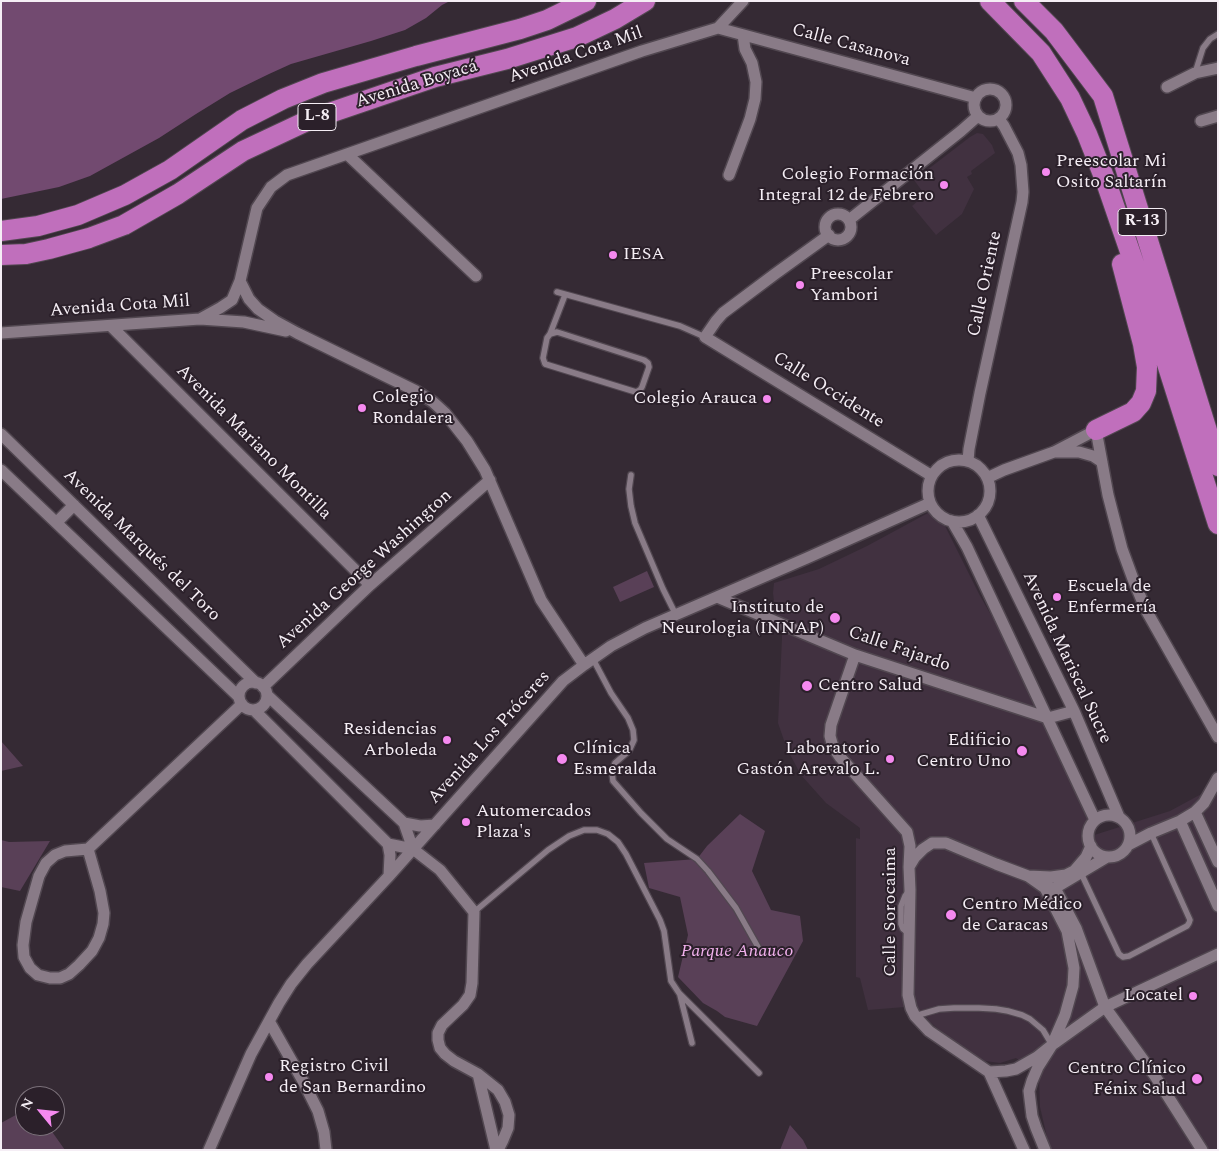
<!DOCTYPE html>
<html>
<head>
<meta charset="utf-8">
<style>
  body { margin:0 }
  #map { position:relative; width:1219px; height:1151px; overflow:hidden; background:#352a34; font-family:Spectral,serif }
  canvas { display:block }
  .frame { position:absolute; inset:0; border:2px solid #f5eef5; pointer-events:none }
  .north { position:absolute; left:15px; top:1086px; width:50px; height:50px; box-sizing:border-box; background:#2b202a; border:1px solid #7c727b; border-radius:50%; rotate:298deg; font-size:14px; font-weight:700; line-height:20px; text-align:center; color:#f5eef5 }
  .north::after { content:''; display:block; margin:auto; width:18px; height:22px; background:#f589ef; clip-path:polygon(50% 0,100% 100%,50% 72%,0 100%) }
</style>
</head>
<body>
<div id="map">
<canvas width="1219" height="1151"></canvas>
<div class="frame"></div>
<div class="north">N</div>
</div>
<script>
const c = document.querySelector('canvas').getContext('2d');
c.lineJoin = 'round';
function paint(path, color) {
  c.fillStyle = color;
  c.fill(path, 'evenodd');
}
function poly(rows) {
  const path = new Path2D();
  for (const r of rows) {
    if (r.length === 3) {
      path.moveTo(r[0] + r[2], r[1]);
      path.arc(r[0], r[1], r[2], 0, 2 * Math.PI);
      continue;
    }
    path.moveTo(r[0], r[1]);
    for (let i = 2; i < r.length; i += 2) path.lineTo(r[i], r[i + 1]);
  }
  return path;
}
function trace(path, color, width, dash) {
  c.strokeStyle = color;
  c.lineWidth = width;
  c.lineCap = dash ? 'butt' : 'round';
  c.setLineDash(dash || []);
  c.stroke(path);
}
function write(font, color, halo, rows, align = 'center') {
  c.font = font + ' Spectral,serif';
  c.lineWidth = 4;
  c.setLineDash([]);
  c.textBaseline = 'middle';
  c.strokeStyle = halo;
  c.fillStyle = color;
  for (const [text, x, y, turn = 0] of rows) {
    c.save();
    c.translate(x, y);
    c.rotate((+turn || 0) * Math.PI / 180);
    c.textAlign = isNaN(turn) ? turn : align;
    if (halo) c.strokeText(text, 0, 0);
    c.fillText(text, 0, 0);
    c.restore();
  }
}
const built = poly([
  [977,133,983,134,992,145,995,153,971,171,972,174,967,177,974,189,962,214,936,235,912,206,925,195,914,180,970,137],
  [928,513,933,513,938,516,943,522,979,594,1010,648,1092,818,1086,829,1088,837,1170,811,1218,785,1218,1150,1050,1150,1040,1107,1039,1075,1016,1058,1000,1063,985,1061,970,1052,957,1045,930,1022,917,1006,868,1010,860,978,856,977,856,838,860,839,860,828,826,803,801,775,787,749,778,723,782,638,781,620,775,610,773,593,774,583,819,569,867,546]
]);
const green = poly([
  [647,571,654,587,620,602,613,587],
  [1,741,23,766,1,771],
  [740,814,765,831,752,871,771,910,800,916,803,941,757,1026,725,1017,717,1011,703,1003,678,977,688,935,680,897,649,888,644,863,697,859,707,846],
  [1,840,9,842,50,841,20,891,1,887],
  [25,1110,25,1126,48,1126,65,1150,1,1150,1,1123],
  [790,1125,803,1140,808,1150,780,1150]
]);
const forest = poly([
  [1,1,450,1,442,5,426,18,405,30,371,41,291,64,269,74,230,93,196,114,159,138,90,176,59,187,1,199]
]);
const service = poly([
  [1195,73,1203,48,1210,39,1218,34],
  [557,292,680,326,705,337],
  [550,334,557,332,644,360,648,363,649,367,642,387,640,390,636,392,545,364,543,358,547,338,550,334,565,295],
  [631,475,629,489,631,506,635,523,663,589,676,615],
  [593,659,611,693,628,718,633,730,634,740,629,751,615,763,612,772,613,781,641,813,667,839,697,859,708,871,736,908,758,947],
  [1081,873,1119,954,1123,957,1129,956,1187,926,1189,923,1190,920,1151,833],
  [909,891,905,896,901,906,901,924,903,929,909,934],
  [474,912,548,850,569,836,584,830,597,830,608,834,618,842,626,854,660,920,664,931,671,981,679,993,759,1073],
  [680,995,692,1043],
  [915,1016,939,1009,954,1008,979,1008,996,1009,1008,1011,1022,1015,1030,1019,1043,1030,1052,1045]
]);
const minor = poly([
  [718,28,976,98],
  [1167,87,1195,73,1218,68],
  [990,105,16],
  [1201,121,1218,116],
  [347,154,476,276],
  [729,175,750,119,755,99,756,82,752,63,745,49,743,35],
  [838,227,13],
  [849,220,961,131,978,116],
  [829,235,775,274,723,313,716,321,705,337,932,476],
  [240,281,249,299,258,309,275,321,297,333,416,391,433,402,445,413,467,441,485,470,541,600,584,665],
  [200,319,244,322,286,331],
  [111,326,370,585],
  [1,333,200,319,220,308,232,300,240,281,257,208,271,187,287,175,642,51,718,28,743,1],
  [1,434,256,683],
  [1056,452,1079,452,1093,456,1102,462],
  [959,491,31],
  [968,461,969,449,980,393,1022,202,1023,192,1021,165,1018,153,1004,126,999,119],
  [1,470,239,697],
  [987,478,1004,470,1054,452,1096,430,1108,495,1122,549,1133,579,1146,610,1218,737],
  [978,515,1074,711,1119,817],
  [952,521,967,547,1095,820],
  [57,522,74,505],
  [717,597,855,655,1048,718,1074,711],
  [855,655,831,725,830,736,833,747,840,757,907,832,910,846,909,867,910,890,908,995,911,1008,915,1016,929,1031,989,1072],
  [253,696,14],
  [263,687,370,585,490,480],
  [267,695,404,823,413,849],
  [254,710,388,844,413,849,440,870,474,912,472,983,470,995,463,1005,442,1025,438,1033,438,1040,440,1048,445,1054,454,1061,478,1074,498,1090,505,1102,509,1115,508,1128,503,1140,498,1150],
  [1195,812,1218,862],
  [1109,836,21],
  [1180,821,1218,906],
  [404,823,420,826,435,825],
  [388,844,390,855,389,876],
  [1128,845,1151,833,1180,821,1195,812,1204,803,1218,778],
  [88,849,100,891,104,913,103,924,99,938,92,951,79,965,69,974,60,978,50,978,38,975,30,968,24,957,23,945,26,922,39,876,46,863,55,855,65,851,88,849],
  [88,849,242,704],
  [909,867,915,857,923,849,932,843,946,843,996,864,1028,876,1045,888,1055,888,1107,857],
  [1028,876,1051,877,1066,875,1074,871,1086,857,1091,846],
  [1045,888,1067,931,1074,968,1073,986,1065,1015,1052,1045,1038,1067,1032,1081,1029,1091,1032,1116,1036,1128,1045,1150],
  [1055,888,1076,928,1105,1007,1155,1076,1202,1150],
  [269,1021,303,1081,318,1111,324,1132,326,1150],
  [989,1072,1006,1071,1016,1069,1037,1057,1052,1045,1105,1007,1218,954],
  [989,1072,1024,1150],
  [478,1074,496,1150],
  [209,1150,251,1054,279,1003,291,984,307,964,389,876,563,681,584,665,611,646,645,628,807,558,930,503]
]);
const motorway = poly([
  [990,1,1041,53,1070,98,1087,134,1106,182,1147,301,1218,524],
  [1024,1,1054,31,1103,96,1218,466],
  [1,231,38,226,78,215,125,195,170,170,242,120,283,99,323,83,416,56,520,29,547,20,586,1],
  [1,255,26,254,49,249,89,238,124,225,178,194,243,151,309,120,435,77,507,59,577,37,615,19,645,1],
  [1096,430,1133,412,1141,403,1146,391,1147,367,1143,344,1122,264]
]);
const markers = [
  [1046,172,5,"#f589ef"],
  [944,185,5,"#f589ef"],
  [613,255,5,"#f589ef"],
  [800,285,5,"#f589ef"],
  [767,399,5,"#f589ef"],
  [362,408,5,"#f589ef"],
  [1057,597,5,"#f589ef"],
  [835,618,6,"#f589ef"],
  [807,686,6,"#f589ef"],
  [447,740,5,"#f589ef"],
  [1022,751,6,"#f589ef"],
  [562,759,6,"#f589ef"],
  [890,759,5,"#f589ef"],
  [466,822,5,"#f589ef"],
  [951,915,6,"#f589ef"],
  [1193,996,5,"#f589ef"],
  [269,1077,5,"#f589ef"],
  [1197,1079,6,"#f589ef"]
];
const shields = [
  [317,117,38],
  [1142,222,48]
];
const shieldNames = [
  ["L-8",317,117],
  ["R-13",1142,222]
];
const streetNames = [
  ["Calle Casanova",851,46,15],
  ["Avenida Cota Mil",576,56,-19],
  ["Avenida Boyacá",417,85,-17],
  ["Calle Oriente",986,284,-78],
  ["Avenida Cota Mil",120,307,-4],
  ["Calle Occidente",828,391,32],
  ["Avenida Mariano Montilla",253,443,45],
  ["Avenida Marqués del Toro",141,546,44],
  ["Avenida George Washington",365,570,-42],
  ["Calle Fajardo",899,650,19],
  ["Avenida Mariscal Sucre",1066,658,65],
  ["Avenida Los Próceres",490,738,-48],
  ["Calle Sorocaima",891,912,-90]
];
const poiNames = [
  ["Preescolar Mi",1056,162],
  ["Osito Saltarín",1056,183],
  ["Colegio Formación",934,175,"right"],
  ["Integral 12 de Febrero",934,196,"right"],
  ["IESA",623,255],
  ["Preescolar",810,275],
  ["Yambori",810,296],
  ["Colegio",372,398],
  ["Rondalera",372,419],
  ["Colegio Arauca",757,399,"right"],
  ["Escuela de",1067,587],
  ["Enfermería",1067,608],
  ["Instituto de",824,608,"right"],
  ["Neurologia (INNAP)",824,629,"right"],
  ["Centro Salud",818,686],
  ["Residencias",437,730,"right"],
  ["Arboleda",437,751,"right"],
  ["Edificio",1011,741,"right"],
  ["Centro Uno",1011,762,"right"],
  ["Clínica",573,749],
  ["Esmeralda",573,770],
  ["Laboratorio",880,749,"right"],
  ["Gastón Arevalo L.",880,770,"right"],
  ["Automercados",476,812],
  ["Plaza's",476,833],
  ["Centro Médico",962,905],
  ["de Caracas",962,926],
  ["Locatel",1183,996,"right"],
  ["Registro Civil",279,1067],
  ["de San Bernardino",279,1088],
  ["Centro Clínico",1186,1069,"right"],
  ["Fénix Salud",1186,1090,"right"]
];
const parkNames = [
  ["Parque Anauco",737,952]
];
paint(built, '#413140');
paint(green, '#594057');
paint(forest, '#724a70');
trace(service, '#514750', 8);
trace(minor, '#514750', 14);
trace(motorway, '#514750', 22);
trace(service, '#897b87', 5.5);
trace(minor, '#897b87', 11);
trace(motorway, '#c06fbc', 20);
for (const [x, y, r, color] of markers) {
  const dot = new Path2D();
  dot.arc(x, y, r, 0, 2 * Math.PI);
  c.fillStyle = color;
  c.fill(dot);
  trace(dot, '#2b202a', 2);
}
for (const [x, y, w] of shields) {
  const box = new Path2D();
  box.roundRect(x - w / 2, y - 13.5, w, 27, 4);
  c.fillStyle = '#2b202a';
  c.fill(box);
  trace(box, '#f5eef5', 1);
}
write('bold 16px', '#f5eef5', null, shieldNames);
write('18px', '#f5eef5', '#2b202a', streetNames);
write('18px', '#f5eef5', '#2b202a', poiNames, 'left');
write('italic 18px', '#f2b1ed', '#2b202a', parkNames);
</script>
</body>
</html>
